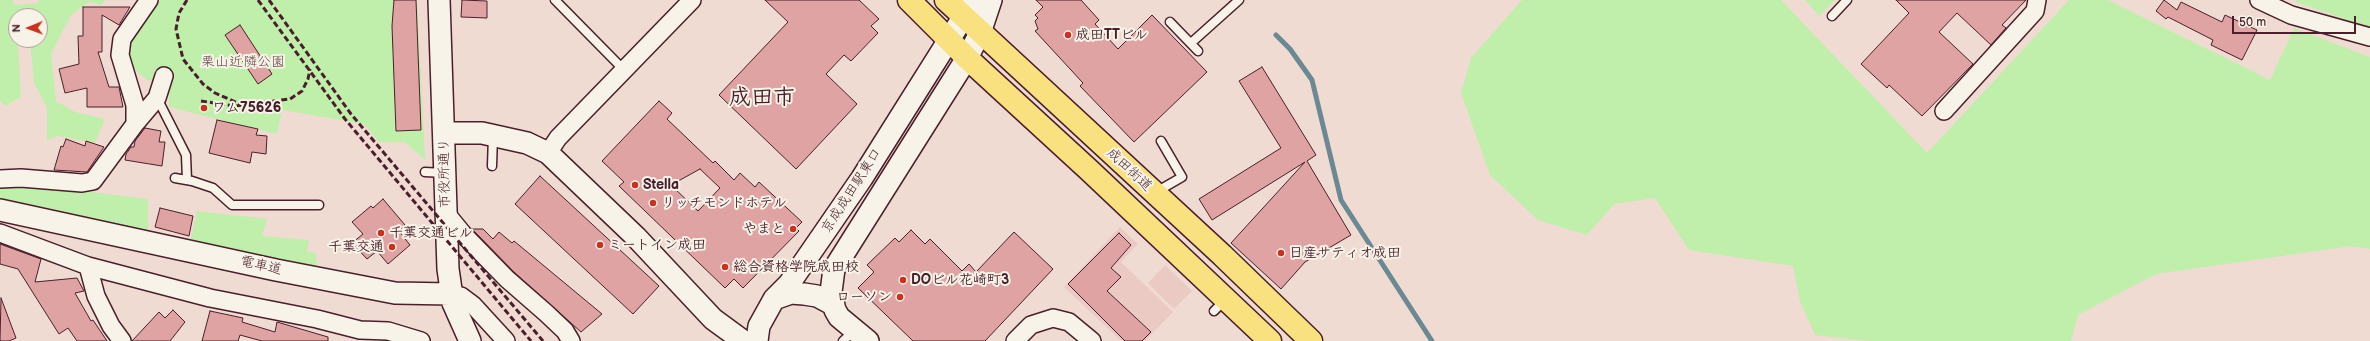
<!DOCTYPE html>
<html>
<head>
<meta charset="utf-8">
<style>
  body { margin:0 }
  #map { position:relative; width:2370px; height:341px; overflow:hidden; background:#f0dbd3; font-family:"Balsamiq Sans",sans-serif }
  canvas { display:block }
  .north { position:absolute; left:8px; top:8px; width:40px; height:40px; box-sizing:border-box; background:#f7f3e8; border:1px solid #b29e9c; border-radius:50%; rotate:269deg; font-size:11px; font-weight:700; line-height:16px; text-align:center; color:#4a1f2b }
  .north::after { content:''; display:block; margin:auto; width:14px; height:18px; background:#c8321e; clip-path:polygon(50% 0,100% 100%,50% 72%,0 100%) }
  .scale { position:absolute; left:2232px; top:16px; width:124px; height:18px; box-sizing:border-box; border:2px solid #4a1f2b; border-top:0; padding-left:5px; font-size:12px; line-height:14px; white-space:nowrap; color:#4a1f2b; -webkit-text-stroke:3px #f7f3e8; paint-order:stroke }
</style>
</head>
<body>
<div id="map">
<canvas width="2370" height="341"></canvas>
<div class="north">N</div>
<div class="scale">50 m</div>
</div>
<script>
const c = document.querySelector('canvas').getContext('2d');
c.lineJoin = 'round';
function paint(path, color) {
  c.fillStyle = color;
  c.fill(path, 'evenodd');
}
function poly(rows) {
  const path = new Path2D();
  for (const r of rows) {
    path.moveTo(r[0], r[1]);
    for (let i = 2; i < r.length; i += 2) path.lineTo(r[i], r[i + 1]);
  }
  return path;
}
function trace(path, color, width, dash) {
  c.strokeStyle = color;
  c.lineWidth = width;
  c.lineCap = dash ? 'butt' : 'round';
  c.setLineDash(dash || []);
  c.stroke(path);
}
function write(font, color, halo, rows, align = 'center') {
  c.font = font + ' "Balsamiq Sans","Klee One",sans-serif';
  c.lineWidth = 4;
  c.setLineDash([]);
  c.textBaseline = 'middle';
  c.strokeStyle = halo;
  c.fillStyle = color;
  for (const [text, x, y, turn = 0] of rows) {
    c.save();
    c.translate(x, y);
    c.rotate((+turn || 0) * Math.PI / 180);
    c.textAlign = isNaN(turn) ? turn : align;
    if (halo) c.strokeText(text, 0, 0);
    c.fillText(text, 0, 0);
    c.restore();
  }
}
const built = poly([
  [1120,227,1138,244,1121,262,1173,312,1145,341,1121,341,1064,287],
  [1165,265,1192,291,1174,309,1148,283]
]);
const green = poly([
  [0,0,13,0,14,5,38,3,39,0,105,0,101,5,89,2,71,15,51,54,56,101,75,112,105,119,95,143,58,136,47,140,47,108,34,83,30,40,40,40,40,16,16,16,16,40,27,40,18,45,21,97,5,106,0,100],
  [161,0,417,0,425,160,405,142,379,142,364,124,282,110,277,134,169,107,169,83,147,80,130,66,125,46],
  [1522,0,1781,0,1927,153,2069,0,2108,0,2270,80,2294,28,2370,57,2370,249,2351,246,2156,274,2078,315,2071,341,1869,341,1815,335,1800,301,1793,266,1689,250,1655,198,1614,204,1587,235,1538,220,1490,175,1461,93,1471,58],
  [1805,0,1835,0,1819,16],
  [2296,0,2370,0,2370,28,2296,2],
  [24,184,148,199,148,234,0,201,0,186],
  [197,211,267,219,262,236,309,240,307,252,316,253,317,266,190,242]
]);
const stream = poly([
  [1276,35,1290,49,1312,80,1341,200,1432,341]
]);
const building = poly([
  [394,0,416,0,421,130,396,131,392,26,394,0],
  [462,0,487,1,487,18,461,17,462,0],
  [765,0,859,0,879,19,871,26,878,33,851,61,844,55,826,74,857,104,796,169,719,95,788,22,765,0],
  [1036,0,1081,0,1099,20,1095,24,1118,49,1152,15,1207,72,1134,142,1080,86,1083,83,1035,31,1038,29,1035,21,1038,18,1035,15,1043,7,1036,0],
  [1896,0,2026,0,2002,25,2006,28,1991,45,1957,13,1939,32,1973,64,1922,116,1889,85,1887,88,1861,64,1909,13,1896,0],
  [2164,0,2177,10,2181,2,2222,22,2225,15,2257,30,2242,60,2211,45,2213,40,2168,17,2166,19,2156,11,2164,0],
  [83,7,130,7,119,25,102,15,102,52,98,52,109,87,119,87,123,107,87,107,87,88,65,93,59,69,79,64,78,36,83,36,83,7],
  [240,25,272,74,258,84,225,35,240,25],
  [1262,67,1316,155,1307,161,1351,235,1305,262,1281,289,1231,243,1305,162,1212,220,1199,199,1281,148,1239,81,1262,67],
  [659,101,672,113,667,119,713,163,715,161,734,180,740,173,755,187,759,182,802,222,796,228,799,231,743,288,734,279,725,288,619,186,624,182,602,161,659,101],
  [700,169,720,188,698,211,671,185,700,169],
  [217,120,258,129,256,135,267,136,266,154,252,152,250,163,209,153,217,120],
  [145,128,161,131,159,142,165,142,162,166,125,160,126,154,131,147,134,147,135,141,145,128],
  [66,139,85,146,86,141,104,147,87,172,54,170,61,146,63,147,66,139],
  [540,176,659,286,633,314,515,204,540,176],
  [383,199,405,225,399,231,410,245,388,264,377,251,367,259,352,243,363,234,352,222,371,206,373,208,383,199],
  [160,208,193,216,189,236,155,227,160,208],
  [472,229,483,229,493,239,499,232,512,243,514,241,602,314,581,332,514,272,472,229],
  [911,230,925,244,930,239,962,271,969,264,976,272,1014,232,1053,269,985,341,913,341,858,288,874,272,867,265,895,238,899,242,911,230],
  [1119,233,1131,245,1111,268,1121,277,1107,291,1151,332,1142,341,1125,341,1068,284,1119,233],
  [0,244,41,259,35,282,77,278,84,291,75,293,91,321,93,320,107,341,77,341,68,328,59,334,18,269,0,264,0,244],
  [1,298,16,338,9,341,0,341,1,298],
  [173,310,185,322,170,341,132,341,159,312,165,318,173,310],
  [210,311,243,318,242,322,275,332,277,322,328,337,328,341,262,341,240,335,238,341,202,341,210,311]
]);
const service = poly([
  [555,0,624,70],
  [1832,16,1847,0],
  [1170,22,1198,51],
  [1191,43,1239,0],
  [157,98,186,155,187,180],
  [492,166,493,136],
  [425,172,444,173],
  [175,178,192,181,213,188,232,205,319,205],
  [1156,192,1182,177,1161,141],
  [1214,311,1225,300],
  [843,341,854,331]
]);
const minor = poly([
  [2259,0,2291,15,2370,37],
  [1944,111,2035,11,2037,0],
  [135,124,157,98,164,76],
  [548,153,558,138,692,0],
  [0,179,21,178,82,183,93,181,135,124,135,105,120,55,122,39,149,0],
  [445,212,463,234,507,279,546,313,565,331,571,341],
  [0,233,88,266,210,298,317,319,360,330,388,331,421,341],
  [88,266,96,296,111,326,122,341],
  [451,294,461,296,473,305,506,341],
  [1015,341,1031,325,1053,318,1069,322,1092,341]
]);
const tertiary = poly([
  [439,0,448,269,453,303,470,341],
  [444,133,482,133,527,143,548,153,636,237,713,319,743,341],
  [0,210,276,270,395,293,451,294],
  [774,299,791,293,804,294,817,296,832,304],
  [757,341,759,326,774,299,789,284,862,178,974,0],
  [868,341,839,317,835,310,831,292,834,269,967,58,980,33,991,0]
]);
const trunk = poly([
  [909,0,967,58,1089,170,1270,341],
  [946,0,1222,255,1311,341]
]);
const rail = poly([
  [187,0,179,13,176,29,183,59,203,84,215,93,240,104],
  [258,0,345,119,531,341],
  [269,0,351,114,543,341],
  [201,101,235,106,290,99,302,91,308,79,310,69]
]);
const markers = [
  [1068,35,4,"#c8321e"],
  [204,108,4,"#c8321e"],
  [635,185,4,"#c8321e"],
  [653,203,4,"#c8321e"],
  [793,229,4,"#c8321e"],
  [381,233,4,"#c8321e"],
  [600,245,4,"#c8321e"],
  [392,247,4,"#c8321e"],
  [1281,253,4,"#c8321e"],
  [725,267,4,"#c8321e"],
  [903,280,4,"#c8321e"],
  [900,297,4,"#c8321e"]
];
const poiNames = [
  ["成田TTビル",1076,35],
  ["ワム75626",212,108],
  ["Stella",643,185],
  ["リッチモンドホテル",661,203],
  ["やまと",785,229,"right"],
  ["千葉交通ビル",389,233],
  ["ミートイン成田",608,245],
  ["千葉交通",384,247,"right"],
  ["日産サティオ成田",1289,253],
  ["総合資格学院成田校",733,267],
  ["DOビル花崎町3",911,280],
  ["ローソン",892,297,"right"]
];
const parkNames = [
  ["栗山近隣公園",243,62]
];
const streetNames = [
  ["成田街道",1129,170,43],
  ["市役所通り",445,173,-91],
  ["京成成田駅東口",852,191,-57],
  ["電車道",261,266,12]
];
const townNames = [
  ["成田市",762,98]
];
paint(built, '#ebcac4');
paint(green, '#c0eeab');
trace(stream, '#6a8992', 5);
paint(building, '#dea3a2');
trace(building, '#4a1f2b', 1);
trace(service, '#4a1f2b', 11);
trace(minor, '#4a1f2b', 20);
trace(tertiary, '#4a1f2b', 24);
trace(trunk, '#4a1f2b', 25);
trace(service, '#f7f3e8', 8);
trace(minor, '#f7f3e8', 17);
trace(tertiary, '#f7f3e8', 21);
trace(trunk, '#fae180', 22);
trace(rail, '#4a1f2b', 3, [6, 3]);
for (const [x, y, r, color] of markers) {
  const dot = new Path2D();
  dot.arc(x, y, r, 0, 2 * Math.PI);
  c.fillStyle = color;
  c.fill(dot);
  trace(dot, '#f7f3e8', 1.5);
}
write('bold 14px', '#4a1f2b', '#f7f3e8', poiNames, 'left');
write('14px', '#624845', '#f7f3e8', parkNames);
write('14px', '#4a1f2b', '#f7f3e8', streetNames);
write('bold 22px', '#4a1f2b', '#f7f3e8', townNames);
</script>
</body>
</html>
